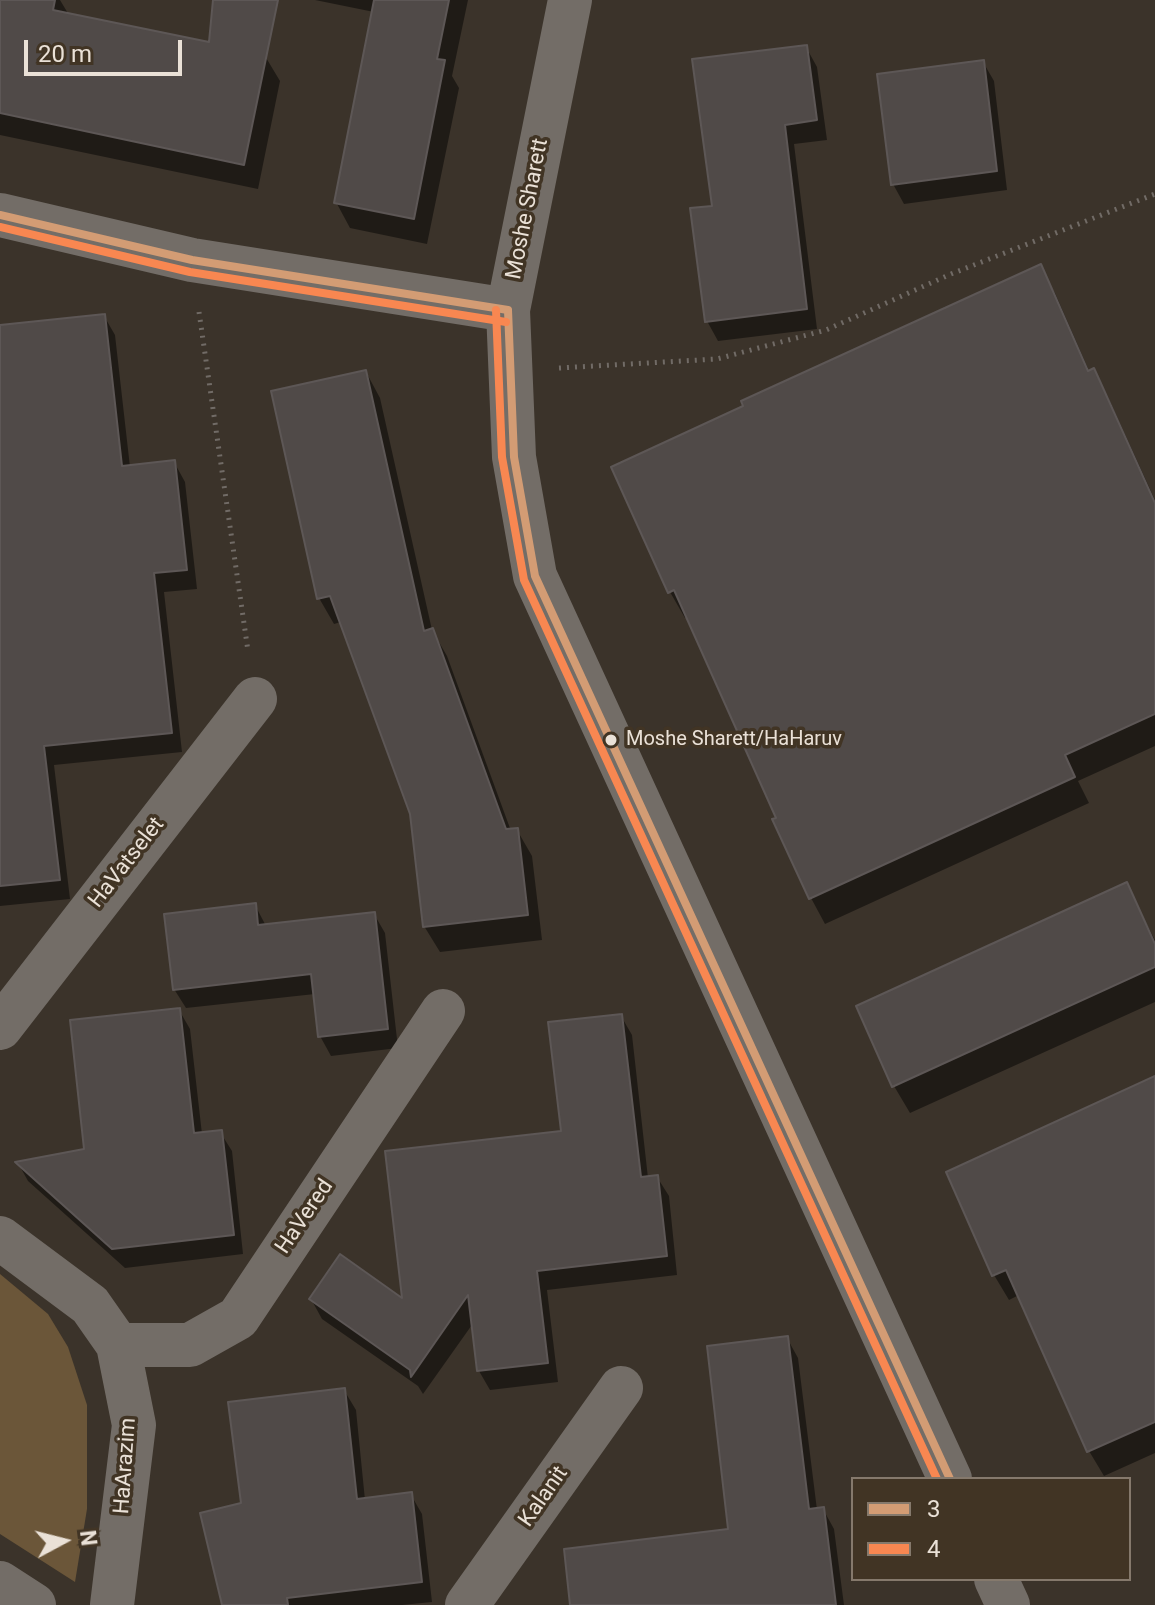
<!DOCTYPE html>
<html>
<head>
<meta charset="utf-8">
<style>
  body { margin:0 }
  #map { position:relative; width:1155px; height:1605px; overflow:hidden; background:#3b332a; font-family:Roboto,sans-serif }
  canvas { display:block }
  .legend { position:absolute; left:851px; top:1477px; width:280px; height:104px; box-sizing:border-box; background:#413424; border:2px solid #85796c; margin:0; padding:10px 14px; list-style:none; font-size:24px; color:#eae1d7 }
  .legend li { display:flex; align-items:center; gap:16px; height:40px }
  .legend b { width:40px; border:2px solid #85796c }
  .north { position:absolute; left:24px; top:1501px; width:80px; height:80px; -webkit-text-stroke:6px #413424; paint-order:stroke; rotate:83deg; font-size:22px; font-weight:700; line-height:32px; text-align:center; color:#eae1d7 }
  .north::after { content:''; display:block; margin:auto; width:28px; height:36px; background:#eae1d7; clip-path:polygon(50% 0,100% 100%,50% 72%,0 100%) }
  .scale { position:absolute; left:24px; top:40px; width:158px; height:36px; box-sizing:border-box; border:4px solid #eae1d7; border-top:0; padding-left:10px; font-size:24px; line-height:28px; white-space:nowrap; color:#eae1d7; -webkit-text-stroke:6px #413424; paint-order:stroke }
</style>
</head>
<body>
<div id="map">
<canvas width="1155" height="1605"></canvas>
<ul class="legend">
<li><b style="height:10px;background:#d39c74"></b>3</li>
<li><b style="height:10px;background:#f88751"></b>4</li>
</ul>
<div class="north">N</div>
<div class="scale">20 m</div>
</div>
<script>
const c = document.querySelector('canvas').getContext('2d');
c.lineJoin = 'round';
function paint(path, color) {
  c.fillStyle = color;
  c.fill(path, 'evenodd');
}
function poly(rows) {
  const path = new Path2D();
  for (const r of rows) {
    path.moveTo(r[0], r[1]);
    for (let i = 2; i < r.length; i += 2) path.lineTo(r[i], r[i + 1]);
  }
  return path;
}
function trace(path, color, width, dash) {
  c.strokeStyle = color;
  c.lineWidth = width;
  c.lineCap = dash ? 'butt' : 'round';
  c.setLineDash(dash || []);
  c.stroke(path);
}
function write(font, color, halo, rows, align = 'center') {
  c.font = font + ' Roboto,sans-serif';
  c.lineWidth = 7;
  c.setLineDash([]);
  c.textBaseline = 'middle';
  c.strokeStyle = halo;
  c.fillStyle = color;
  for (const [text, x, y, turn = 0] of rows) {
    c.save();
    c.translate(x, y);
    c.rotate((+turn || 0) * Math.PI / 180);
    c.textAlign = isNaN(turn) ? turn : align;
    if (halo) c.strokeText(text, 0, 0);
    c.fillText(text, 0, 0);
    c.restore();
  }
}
const green = poly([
  [0,1274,48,1314,68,1347,87,1405,87,1509,75,1582,0,1534]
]);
const shadow = poly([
  [0,0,60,0,69,15,265,56,280,81,258,189,0,135],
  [315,0,468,0,452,76,459,88,427,244,350,228,336,202,374,12],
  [806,47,817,67,827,140,794,144,817,329,718,341,707,321,714,207],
  [983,62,994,81,1007,190,904,204,893,184],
  [1040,267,1055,293,1090,373,1094,371,1108,397,1155,500,1155,746,1078,781,1089,803,825,924,811,898,775,820,779,819,688,616,685,618,670,592],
  [104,316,115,335,130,467,174,462,185,482,197,589,164,592,182,752,54,765,70,899,0,906,0,327],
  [366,372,380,398,432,630,447,656,511,831,517,830,532,856,542,940,440,952,424,926,412,814,341,622,334,624,319,598],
  [1126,885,1155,940,1155,1002,910,1113,894,1086],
  [255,905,266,926,374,914,385,933,398,1048,331,1056,320,1036,315,994,186,1008,174,989],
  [179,1010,190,1029,202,1134,220,1132,232,1151,243,1254,125,1268,28,1181,18,1163,87,1150],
  [621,1016,632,1035,648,1178,657,1177,669,1196,677,1275,547,1290,558,1382,490,1390,479,1371,474,1322,423,1394,418,1386,322,1319,311,1299,404,1302,563,1133],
  [1155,1076,1155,1453,1104,1476,1089,1451,1019,1295,1009,1300,994,1275],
  [787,1338,798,1358,817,1510,823,1509,834,1529,844,1605,572,1605,731,1531],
  [344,1390,356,1410,365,1500,411,1495,422,1514,432,1602,402,1605,224,1605,243,1505]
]);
const building = poly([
  [0,0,55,0,53,10,209,42,213,0,278,0,244,165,0,113,0,0],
  [374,0,449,0,437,59,445,60,414,219,334,203,374,0],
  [807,45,817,120,785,125,807,309,705,322,690,208,712,206,692,59,807,45],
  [984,60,997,171,891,185,877,74,984,60],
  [1041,264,1088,371,1094,368,1155,503,1155,714,1065,755,1075,777,809,899,772,819,776,818,674,590,668,593,611,467,743,406,741,401,1041,264],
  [105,314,122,466,175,460,187,570,154,573,172,733,44,746,60,880,0,886,0,325,105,314],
  [366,370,424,631,433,628,506,829,518,828,528,915,423,927,410,814,330,596,317,599,271,391,366,370],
  [1127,882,1155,944,1155,967,892,1087,856,1006,1127,882],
  [256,903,258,925,375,912,388,1029,318,1037,311,974,173,990,164,914,256,903],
  [180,1008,194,1133,222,1130,234,1235,112,1249,15,1162,84,1149,70,1020,180,1008],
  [622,1014,641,1177,658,1175,667,1256,537,1271,548,1363,477,1371,468,1295,411,1377,410,1370,309,1299,340,1254,402,1298,385,1151,561,1131,548,1022,622,1014],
  [1155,1076,1155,1422,1087,1452,1006,1270,992,1276,946,1172,1155,1076],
  [788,1336,809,1509,824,1507,836,1605,570,1605,564,1549,728,1529,707,1346,788,1336],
  [345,1388,357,1499,412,1492,422,1582,287,1598,288,1605,222,1605,200,1513,241,1503,228,1402,345,1388]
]);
const path = poly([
  [199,312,248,651],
  [559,368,717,359,826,330,951,274,1155,194]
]);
const minor = poly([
  [0,1028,255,699],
  [0,1238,90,1305,118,1345,134,1425,112,1605],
  [118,1345,190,1345,238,1318,443,1011],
  [0,1583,34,1605],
  [467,1605,621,1388]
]);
const tertiary = poly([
  [570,0,508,310,514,457,535,576,950,1479],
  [0,215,192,260,508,310],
  [996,1579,1008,1605]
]);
const bus1 = poly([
  [0,215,192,260,508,310],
  [508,310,514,457,535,576,950,1479]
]);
const bus2 = poly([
  [0,227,190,272,506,322],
  [496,310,502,457,524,580,937,1479]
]);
const markers = [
  [611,740,7,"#eae1d7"]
];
const busNames = [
  ["Moshe Sharett/HaHaruv",626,740]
];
const streetNames = [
  ["Moshe Sharett",528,209,-79],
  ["HaVatselet",127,863,-52],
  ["HaVered",305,1217,-56],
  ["HaArazim",126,1466,-86],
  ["Kalanit",544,1497,-55]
];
paint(green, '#6b5639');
paint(shadow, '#0007');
paint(building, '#504a48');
trace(building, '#5d5756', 2);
trace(path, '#716b66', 5, [2, 6]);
trace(minor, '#736d67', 44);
trace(tertiary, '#736d67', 44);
trace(bus1, '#d39c74', 8);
trace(bus2, '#f88751', 8);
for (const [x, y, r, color] of markers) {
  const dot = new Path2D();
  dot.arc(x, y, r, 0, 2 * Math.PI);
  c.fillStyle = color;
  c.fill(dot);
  trace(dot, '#413424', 3);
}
write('20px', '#eae1d7', '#413424', busNames, 'left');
write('22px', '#eae1d7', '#413424', streetNames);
</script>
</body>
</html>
